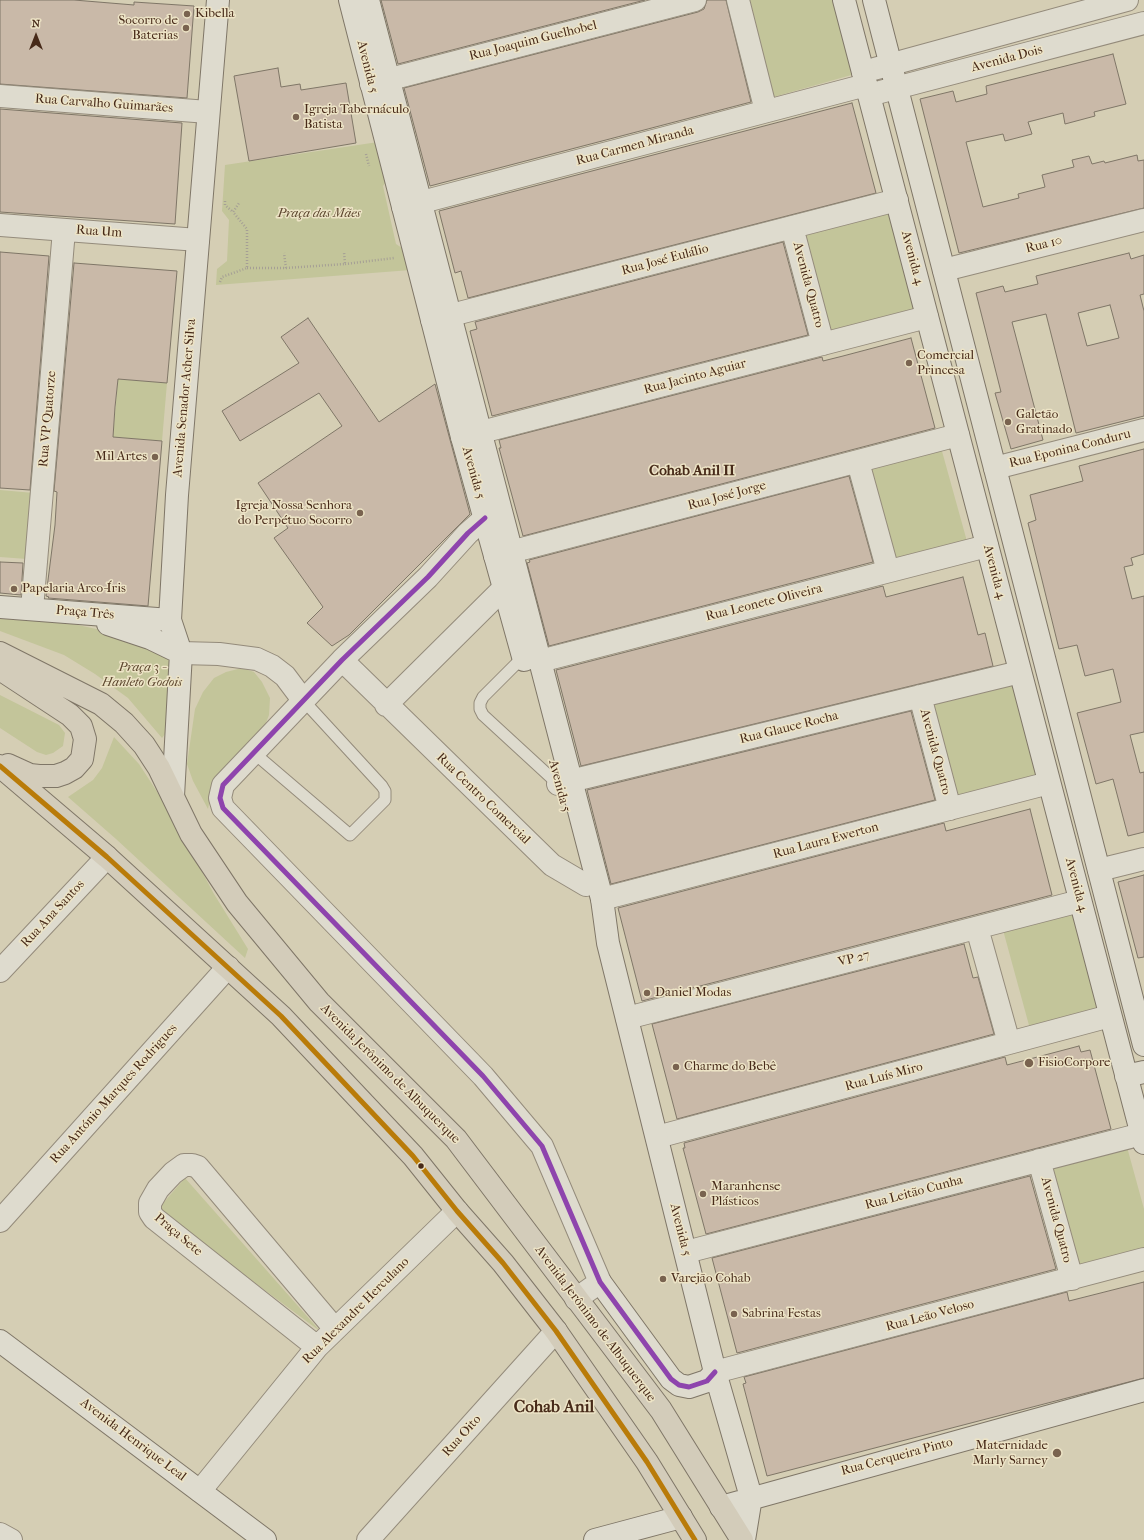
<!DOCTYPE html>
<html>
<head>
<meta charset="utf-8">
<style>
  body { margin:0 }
  #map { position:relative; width:1144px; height:1540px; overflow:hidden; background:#d5ceb4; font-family:"IM FELL French Canon",serif }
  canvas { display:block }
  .north { position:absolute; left:16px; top:16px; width:40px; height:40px; -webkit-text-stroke:3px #ede4c6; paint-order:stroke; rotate:0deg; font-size:11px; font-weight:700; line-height:16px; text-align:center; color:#472a19 }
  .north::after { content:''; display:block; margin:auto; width:14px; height:18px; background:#472a19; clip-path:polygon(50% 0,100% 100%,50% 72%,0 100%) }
</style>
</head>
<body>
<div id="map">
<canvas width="1144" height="1540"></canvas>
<div class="north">N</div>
</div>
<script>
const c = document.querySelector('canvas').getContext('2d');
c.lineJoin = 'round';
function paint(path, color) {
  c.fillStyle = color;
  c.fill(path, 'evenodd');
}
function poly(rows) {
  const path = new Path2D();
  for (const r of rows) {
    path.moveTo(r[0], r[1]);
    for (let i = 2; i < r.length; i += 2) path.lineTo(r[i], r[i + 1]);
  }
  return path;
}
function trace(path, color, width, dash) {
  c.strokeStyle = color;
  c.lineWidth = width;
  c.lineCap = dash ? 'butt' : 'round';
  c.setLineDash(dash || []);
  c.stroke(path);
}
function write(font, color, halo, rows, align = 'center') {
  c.font = font + ' "IM FELL French Canon",serif';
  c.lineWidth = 3;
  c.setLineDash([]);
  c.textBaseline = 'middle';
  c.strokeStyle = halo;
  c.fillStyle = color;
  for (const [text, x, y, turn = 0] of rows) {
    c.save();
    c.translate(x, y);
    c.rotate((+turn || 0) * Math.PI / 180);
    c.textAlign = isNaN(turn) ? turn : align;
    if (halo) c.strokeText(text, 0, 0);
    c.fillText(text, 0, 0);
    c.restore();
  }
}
const green = poly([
  [745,0,837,0,855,74,770,98],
  [378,142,388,179,383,186,396,244,405,250,411,270,216,285,217,269,227,261,229,220,222,211,225,165],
  [889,209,914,310,830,331,805,231],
  [118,379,167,383,162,441,113,437],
  [940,444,968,545,894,563,864,462],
  [0,490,34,493,27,559,0,557],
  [0,617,73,624,115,633,139,643,169,660,169,729,162,738,128,698,95,674,64,655,0,631],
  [242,668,254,672,262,682,270,698,269,715,262,733,211,795,208,809,193,781,187,764,195,709,203,692,214,678,226,672],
  [1013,678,1039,779,953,801,927,700],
  [0,695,59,725,65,733,63,746,53,753,46,755,37,752,0,728],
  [114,737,139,764,167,807,214,894,248,949,245,958,116,839,68,797,93,780,102,768],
  [1076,909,1103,1010,1030,1029,1003,930],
  [1127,1147,1144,1209,1144,1251,1075,1271,1048,1168],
  [185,1178,321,1332,157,1210]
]);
const building = poly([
  [0,0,74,0,134,5,134,2,194,6,187,98,0,84,0,0],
  [381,0,645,0,398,64,381,0],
  [707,0,726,0,751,102,430,186,404,88,698,12,704,9,707,0],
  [1113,54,1126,104,1094,112,1095,116,1065,124,1063,113,1028,122,1032,134,1005,141,1003,134,966,142,983,207,1019,198,1018,194,1045,187,1042,175,1074,167,1072,160,1089,156,1092,164,1104,161,1105,163,1137,155,1138,161,1144,160,1144,208,959,253,920,99,953,91,956,102,987,94,986,86,1113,54],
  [278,68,281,87,300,84,301,90,346,83,356,143,249,161,234,76,278,68],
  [852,103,876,193,468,298,461,271,455,273,439,211,852,103],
  [0,109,182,123,175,224,0,212,0,109],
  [783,242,808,335,492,416,470,331,477,329,475,322,783,242],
  [0,252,49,256,30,490,0,488,0,252],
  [1129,253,1131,259,1144,255,1144,294,1140,295,1144,311,1144,416,1076,433,1046,314,1012,322,1043,440,1011,449,995,393,1001,392,976,293,1003,286,1005,292,1038,284,1036,276,1129,253],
  [1110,305,1119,338,1087,346,1078,313,1110,305],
  [74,263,177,271,167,383,118,379,115,407,113,437,162,441,148,606,48,598,49,597,46,596,55,525,57,492,54,491,74,263],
  [308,318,379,422,435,384,470,514,349,635,332,646,307,623,323,607,274,538,288,528,258,483,342,426,319,393,240,441,222,411,299,363,281,337,308,318],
  [911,338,935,428,523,536,499,448,501,448,499,440,822,357,823,361,843,356,911,338],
  [1144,449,1144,554,1131,558,1133,565,1124,567,1132,599,1144,596,1144,732,1130,735,1140,773,1144,772,1144,832,1128,836,1113,779,1096,784,1077,713,1121,702,1113,669,1085,676,1077,645,1059,649,1028,523,1036,520,1030,495,1083,481,1079,466,1144,449],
  [849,476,873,562,549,646,527,563,530,562,529,560,849,476],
  [0,562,23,563,21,595,0,593,0,562],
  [963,577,978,635,985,633,993,666,581,766,556,670,883,586,886,597,963,577],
  [911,711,935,800,611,884,587,790,911,711],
  [1030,809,1052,895,642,1001,618,908,944,823,946,831,1030,809],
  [1144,875,1144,957,1138,958,1118,882,1144,875],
  [964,944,973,978,978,977,994,1034,677,1119,652,1024,964,944],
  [1079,1046,1081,1052,1090,1050,1111,1129,706,1234,683,1148,685,1148,684,1143,1005,1057,1007,1065,1079,1046],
  [1030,1176,1056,1269,737,1353,712,1258,1030,1176],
  [1144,1282,1144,1378,767,1476,743,1384,746,1383,744,1377,1067,1292,1069,1301,1144,1282]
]);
const path = poly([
  [366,154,369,166],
  [225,201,225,205,233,212,239,203],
  [345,264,394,258],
  [247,268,286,268,284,253],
  [286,268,345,264,344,252],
  [220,282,222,277,247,268,247,229,233,212]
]);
const lane = poly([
  [525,655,483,697,480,703,480,709,483,715,558,784],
  [254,753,350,835,385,800,385,791,382,786,303,700]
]);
const street = poly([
  [738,0,766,111],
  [863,72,1127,0],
  [371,84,695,0],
  [869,95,1144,23],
  [0,96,208,112],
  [403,207,866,85],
  [0,225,198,240],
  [792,227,823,344],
  [944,270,1144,220],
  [432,320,897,200],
  [462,437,927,317],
  [858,462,888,571],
  [995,468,1144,430],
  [485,518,468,533,428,577,342,660,223,785,220,798,223,808,483,1076,542,1146,600,1282,576,1299],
  [495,556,958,435],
  [32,609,64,230],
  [181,653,219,654,257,659,272,666,285,676,303,700],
  [342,660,552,865,586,885],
  [540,661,987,546],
  [920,696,950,809],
  [386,705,515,577],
  [558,784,1020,672],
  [1099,870,1144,859],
  [602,899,1049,783],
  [977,928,1009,1043],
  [0,971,107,857],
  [627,1018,1080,901],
  [657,1137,1110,1016],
  [1039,1160,1072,1279],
  [0,1221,228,967],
  [686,1252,1142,1134],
  [317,1347,154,1218,150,1212,150,1203,158,1189,173,1173,184,1165,192,1165,198,1167,335,1329],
  [715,1372,1144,1259],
  [200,1491,317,1347,457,1211],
  [0,1534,11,1540],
  [368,1540,556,1331]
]);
const secondary = poly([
  [350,0,462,437,524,660],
  [368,0,602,899,608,943,715,1372,751,1497,744,1540],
  [844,0,1144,1143],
  [874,0,1144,1045],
  [0,607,170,620],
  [108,624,150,638,181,653],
  [173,796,181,653,170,620,177,495,218,0],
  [1126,1076,1144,1072],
  [600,1282,671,1379,679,1385,689,1387,707,1381,715,1372],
  [0,1341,265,1540],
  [721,1507,1144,1390],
  [595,1540,681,1517]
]);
const primary = poly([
  [0,653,101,704,124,723,144,745,159,768,191,834,237,903,319,1002,456,1139,661,1410,742,1540],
  [0,669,70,715,81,726,85,739,82,759,74,768,65,773,56,776,39,776,30,775,8,765],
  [0,766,107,857,281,1016,413,1156,457,1211,503,1263,556,1331,647,1462,695,1540]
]);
const bus1 = poly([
  [485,518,468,533,428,577,342,660,223,785,220,798,223,808,483,1076,542,1146,600,1282,671,1379,679,1385,689,1387,707,1381,715,1372]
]);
const bus2 = poly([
  [0,766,107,857,281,1016,413,1156,457,1211,503,1263,556,1331,647,1462,695,1540]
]);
const markers = [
  [187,14,4,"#79634f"],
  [186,28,4,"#79634f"],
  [296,117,4,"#79634f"],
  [909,363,4,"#79634f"],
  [1008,422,4,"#79634f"],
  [155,457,4,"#79634f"],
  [360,513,4,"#79634f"],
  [14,589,4,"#79634f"],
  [647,993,4,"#79634f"],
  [1029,1063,5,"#79634f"],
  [676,1067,4,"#79634f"],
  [421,1166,3.5,"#472a19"],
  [703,1194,4,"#79634f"],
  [663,1279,4,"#79634f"],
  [734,1314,4,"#79634f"],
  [1057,1453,5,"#79634f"]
];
const poiNames = [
  ["Kibella",195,14],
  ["Socorro de",178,21,"right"],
  ["Baterias",178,36,"right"],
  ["Igreja Tabernáculo",304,110],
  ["Batista",304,125],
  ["Comercial",917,356],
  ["Princesa",917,371],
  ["Galetão",1016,415],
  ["Gratinado",1016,430],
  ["Mil Artes",147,457,"right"],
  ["Igreja Nossa Senhora",352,506,"right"],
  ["do Perpétuo Socorro",352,521,"right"],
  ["Papelaria Arco-Íris",22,589],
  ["Daniel Modas",655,993],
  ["FisioCorpore",1038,1063],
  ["Charme do Bebê",684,1067],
  ["Maranhense",711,1187],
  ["Plásticos",711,1202],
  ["Varejão Cohab",671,1279],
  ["Sabrina Festas",742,1314],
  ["Maternidade",1048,1446,"right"],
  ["Marly Sarney",1048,1461,"right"]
];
const streetNames = [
  ["Rua Joaquim Guelhobel",533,41,-14],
  ["Avenida Dois",1007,59,-15],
  ["Avenida 5",367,67,76],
  ["Rua Carvalho Guimarães",104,104,4],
  ["Rua Carmen Miranda",635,146,-15],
  ["Rua Um",99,232,4],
  ["Rua 10",1044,245,-14],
  ["Avenida 4",912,258,75],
  ["Rua José Eulálio",665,260,-15],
  ["Avenida Quatro",808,285,75],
  ["Rua Jacinto Aguiar",695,377,-15],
  ["Avenida Senador Acher Silva",185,398,-85],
  ["Rua VP Quatorze",48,419,-85],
  ["Rua Eponina Conduru",1070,449,-14],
  ["Avenida 5",473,473,74],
  ["Rua José Jorge",727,496,-15],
  ["Avenida 4",994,572,75],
  ["Rua Leonete Oliveira",764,603,-14],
  ["Praça Três",85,613,5],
  ["Rua Glauce Rocha",789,728,-14],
  ["Avenida Quatro",935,752,75],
  ["Avenida 5",559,786,75],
  ["Rua Centro Comercial",483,799,44],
  ["Rua Laura Ewerton",826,841,-15],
  ["Avenida 4",1076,885,75],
  ["Rua Ana Santos",53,914,-47],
  ["VP 27",854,959,-14],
  ["Avenida Jerônimo de Albuquerque",390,1074,45],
  ["Rua Luís Miro",884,1077,-15],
  ["Rua António Marques Rodrigues",114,1094,-48],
  ["Rua Leitão Cunha",914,1193,-15],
  ["Avenida Quatro",1056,1220,75],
  ["Avenida 5",680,1230,76],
  ["Praça Sete",178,1235,40],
  ["Rua Alexandre Herculano",356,1311,-45],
  ["Rua Leão Veloso",930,1316,-15],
  ["Avenida Jerônimo de Albuquerque",595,1324,53],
  ["Rua Oito",462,1436,-48],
  ["Avenida Henrique Leal",133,1440,37],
  ["Rua Cerqueira Pinto",897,1457,-15]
];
const parkNames = [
  ["Praça das Mães",319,214],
  ["Praça 3 -",142,668],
  ["Hanleto Godois",142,683]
];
const quarterNames = [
  ["Cohab Anil II",692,471]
];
const districtNames = [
  ["Cohab Anil",554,1408]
];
paint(green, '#c3c59a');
paint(building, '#c9b9a8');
trace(building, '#7f7667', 1);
trace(lane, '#948b7b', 13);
trace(street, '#948b7b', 24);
trace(secondary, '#7f7667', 24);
trace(primary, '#7f7667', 24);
trace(path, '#a59f95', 2.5, [1, 2]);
trace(lane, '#dedbce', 11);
trace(street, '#dedbce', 22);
trace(secondary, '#dedbce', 22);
trace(primary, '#d3ccba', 22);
trace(bus1, '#8e44ad', 5);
trace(bus2, '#b97b09', 5);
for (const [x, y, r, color] of markers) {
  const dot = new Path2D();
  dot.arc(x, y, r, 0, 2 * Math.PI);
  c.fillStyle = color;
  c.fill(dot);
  trace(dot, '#ede4c6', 1.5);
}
write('13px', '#472a19', '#ede4c6', poiNames, 'left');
write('13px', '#472a19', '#ede4c6', streetNames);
write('italic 13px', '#5d472f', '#ede4c6', parkNames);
write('bold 15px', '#472a19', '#ede4c6', quarterNames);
write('bold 17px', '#472a19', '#ede4c6', districtNames);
</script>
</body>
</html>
